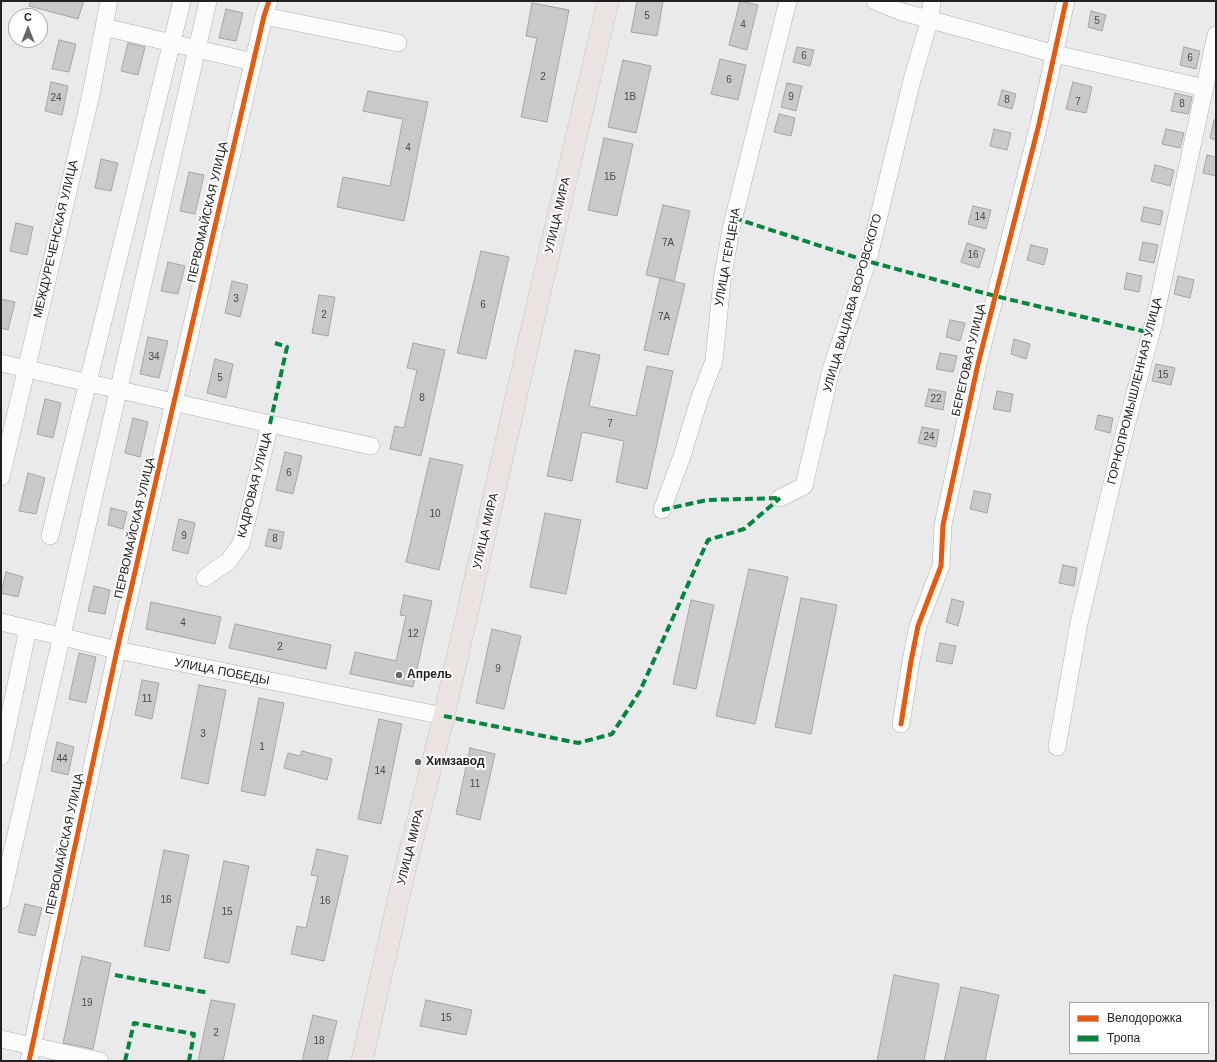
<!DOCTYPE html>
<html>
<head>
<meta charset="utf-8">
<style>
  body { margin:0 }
  #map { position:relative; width:1217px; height:1062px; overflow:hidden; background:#eae9eb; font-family:Arial,sans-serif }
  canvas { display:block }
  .frame { position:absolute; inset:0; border:2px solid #212122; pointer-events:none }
  .legend { position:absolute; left:1069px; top:1002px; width:140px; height:52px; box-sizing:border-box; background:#fff; border:1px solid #a6a6a7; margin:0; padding:5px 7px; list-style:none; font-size:12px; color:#212122 }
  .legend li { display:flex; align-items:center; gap:8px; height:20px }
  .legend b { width:20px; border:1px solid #a6a6a7 }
  .north { position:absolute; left:8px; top:8px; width:40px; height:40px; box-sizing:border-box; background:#fff; border:1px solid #a6a6a7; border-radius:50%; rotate:0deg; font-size:11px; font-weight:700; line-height:16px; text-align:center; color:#212122 }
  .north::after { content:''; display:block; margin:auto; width:14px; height:18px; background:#676768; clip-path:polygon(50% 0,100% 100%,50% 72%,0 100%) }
</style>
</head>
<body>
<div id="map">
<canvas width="1217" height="1062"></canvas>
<div class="frame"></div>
<ul class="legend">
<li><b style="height:5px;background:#e8590c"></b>Велодорожка</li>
<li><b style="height:5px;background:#00873e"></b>Тропа</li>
</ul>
<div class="north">С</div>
</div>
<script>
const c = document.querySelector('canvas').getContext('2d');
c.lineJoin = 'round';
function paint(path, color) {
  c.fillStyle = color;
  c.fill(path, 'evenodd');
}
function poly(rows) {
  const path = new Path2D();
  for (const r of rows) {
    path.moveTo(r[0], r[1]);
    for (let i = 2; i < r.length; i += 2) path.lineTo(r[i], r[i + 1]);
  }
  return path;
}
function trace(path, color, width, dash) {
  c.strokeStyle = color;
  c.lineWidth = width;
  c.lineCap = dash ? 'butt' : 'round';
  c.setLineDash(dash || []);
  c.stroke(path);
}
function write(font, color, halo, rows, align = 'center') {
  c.font = font + ' Arial,sans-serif';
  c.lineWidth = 4;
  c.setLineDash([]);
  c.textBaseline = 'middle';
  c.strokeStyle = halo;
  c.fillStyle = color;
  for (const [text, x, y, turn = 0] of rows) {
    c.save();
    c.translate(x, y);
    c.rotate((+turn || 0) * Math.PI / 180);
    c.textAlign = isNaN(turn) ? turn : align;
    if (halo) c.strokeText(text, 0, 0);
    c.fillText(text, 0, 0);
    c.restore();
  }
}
const building = poly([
  [31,1,84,1,78,19,29,6,31,1],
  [637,1,663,1,657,36,631,32,637,1],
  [740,1,758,5,747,50,729,45,740,1],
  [532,3,569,10,547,122,521,117,537,38,526,36,532,3],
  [226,9,243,13,236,41,219,38,226,9],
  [1091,11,1106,15,1102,31,1088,27,1091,11],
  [59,40,76,44,69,72,52,69,59,40],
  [128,43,145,47,138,75,121,71,128,43],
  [797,47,814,50,810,66,793,62,797,47],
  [1184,47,1200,51,1196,69,1180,65,1184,47],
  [720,59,746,65,738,100,711,94,720,59],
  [623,60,651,66,636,133,608,127,623,60],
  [51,82,68,86,62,115,45,111,51,82],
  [1073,82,1092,87,1086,113,1066,109,1073,82],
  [787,83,802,86,796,111,781,107,787,83],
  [1002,90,1016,94,1012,109,998,105,1002,90],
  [368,91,428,102,404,221,337,207,343,177,390,186,403,119,363,111,368,91],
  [1175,93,1192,97,1188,114,1171,111,1175,93],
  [779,114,795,118,791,136,774,132,779,114],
  [1214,120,1216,120,1216,140,1210,138,1214,120],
  [994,129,1011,133,1007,150,990,146,994,129],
  [1166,129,1184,133,1180,148,1162,144,1166,129],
  [604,138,633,144,617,216,588,210,604,138],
  [1207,155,1216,157,1216,176,1203,173,1207,155],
  [101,159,118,163,111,191,95,188,101,159],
  [1155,165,1174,170,1170,186,1151,181,1155,165],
  [189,172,204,175,195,214,180,211,189,172],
  [663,205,690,211,674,281,646,275,663,205],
  [973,206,991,210,986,229,968,224,973,206],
  [1144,207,1163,211,1160,225,1141,221,1144,207],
  [16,223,33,227,27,255,10,251,16,223],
  [1143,242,1158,245,1154,263,1139,260,1143,242],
  [967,243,985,249,979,268,961,262,967,243],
  [1031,245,1048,249,1044,265,1027,260,1031,245],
  [481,251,509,257,486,359,457,353,481,251],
  [168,262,185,266,178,294,161,291,168,262],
  [1127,273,1142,276,1139,292,1124,289,1127,273],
  [1178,276,1194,280,1190,298,1174,294,1178,276],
  [660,278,685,284,668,355,644,350,660,278],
  [232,281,248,285,240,317,225,313,232,281],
  [319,295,335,297,328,336,312,333,319,295],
  [1,299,15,302,8,330,1,328,1,299],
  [950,320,965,323,960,341,946,337,950,320],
  [148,337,168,341,159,378,140,374,148,337],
  [1014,339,1030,344,1026,359,1011,354,1014,339],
  [413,343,445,350,421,456,390,449,395,426,404,428,417,370,407,368,413,343],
  [575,350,600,355,589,406,636,416,647,366,673,371,647,489,616,482,624,441,582,432,572,481,547,476,575,350],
  [940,353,957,356,953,372,936,369,940,353],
  [215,359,233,364,226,398,207,393,215,359],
  [1156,364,1175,368,1171,385,1152,381,1156,364],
  [929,389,946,392,943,410,925,406,929,389],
  [997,391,1013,394,1010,412,993,409,997,391],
  [45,399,61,403,53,438,37,434,45,399],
  [1098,415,1113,418,1110,433,1095,429,1098,415],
  [133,418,148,422,140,457,125,453,133,418],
  [922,427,939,430,936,447,918,443,922,427],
  [285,452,302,456,293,494,276,490,285,452],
  [430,458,463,465,439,570,406,562,430,458],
  [28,473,45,478,36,514,19,511,28,473],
  [974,491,991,494,987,513,970,509,974,491],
  [111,508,127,512,123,529,108,525,111,508],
  [545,513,581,520,566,594,530,587,545,513],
  [179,519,195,523,188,554,172,550,179,519],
  [269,529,284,532,281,549,265,546,269,529],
  [1063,565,1077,568,1074,586,1059,583,1063,565],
  [749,569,788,577,755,724,716,716,749,569],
  [6,572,23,577,18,597,1,593,6,572],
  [94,586,110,590,105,614,88,611,94,586],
  [404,595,432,601,413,687,350,674,355,652,396,661,406,616,400,615,404,595],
  [801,598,837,605,811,734,775,727,801,598],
  [952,599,964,602,958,626,946,622,952,599],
  [691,600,714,605,696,689,673,684,691,600],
  [151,602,221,617,215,644,146,629,151,602],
  [235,624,331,645,326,669,229,648,235,624],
  [492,629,521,636,504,709,476,703,492,629],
  [940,643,956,646,952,664,936,661,940,643],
  [79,653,96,657,86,703,69,699,79,653],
  [142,680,159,683,152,719,135,715,142,680],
  [199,685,226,690,208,784,181,778,199,685],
  [259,698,284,703,265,796,241,791,259,698],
  [379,719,402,724,381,824,358,819,379,719],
  [57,742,74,747,68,775,51,771,57,742],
  [470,748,495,754,480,820,456,814,470,748],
  [302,751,332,759,327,780,284,768,288,753,300,756,302,751],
  [317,849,348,856,324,961,291,954,297,926,306,928,318,876,311,875,317,849],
  [164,850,189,855,169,951,144,946,164,850],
  [224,861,249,866,229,963,204,958,224,861],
  [25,904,42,908,35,936,18,932,25,904],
  [82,956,111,963,93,1049,63,1043,82,956],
  [894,975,939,984,924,1061,877,1061,894,975],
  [961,987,999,995,985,1061,944,1061,961,987],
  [211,1000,235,1004,223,1061,198,1061,211,1000],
  [426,1000,472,1010,466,1035,420,1026,426,1000],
  [313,1015,337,1021,327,1061,302,1061,313,1015]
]);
const minor = poly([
  [875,1,899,11,1055,54,1205,88],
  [264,16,398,43],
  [104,27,253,62],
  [1,363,270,424,371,446],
  [1,477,91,94,109,1],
  [780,498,804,486,831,370,869,256,912,80,930,19,932,1],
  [662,510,682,456,700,397,714,361,722,281,731,229,788,1],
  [50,536,182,1],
  [205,578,214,571,228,562,241,544,270,424],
  [1,622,117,650,444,716],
  [901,724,911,661,918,626,941,566,943,525,978,364,1039,124,1066,1],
  [1057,747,1079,623,1121,445,1154,322,1216,35],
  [1,756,28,629],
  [1,900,208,1],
  [1,1039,100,1061],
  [29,1061,117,650,174,402,264,16,269,1]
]);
const major = poly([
  [362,1061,405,870,444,716,532,327,608,1]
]);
const quiet = poly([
  [734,218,867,261,995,296,1151,333],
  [270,424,287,347,275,343],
  [662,510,707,500,780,498],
  [444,716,578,743,612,734,640,691,708,540,744,529,780,498],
  [115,975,209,993],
  [125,1061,134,1023,194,1034,189,1061]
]);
const cycleway = poly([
  [901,724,911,661,918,626,941,566,943,525,978,364,1039,124,1066,1],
  [29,1061,117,650,174,402,264,16,269,1]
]);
const markers = [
  [399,675,4,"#676768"],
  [418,762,4,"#676768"]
];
const numberNames = [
  ["5",647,16],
  ["5",1097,21],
  ["4",743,25],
  ["6",804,56],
  ["6",1190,58],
  ["2",543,77],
  ["6",729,80],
  ["1В",630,97],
  ["9",791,97],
  ["24",56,98],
  ["8",1007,100],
  ["7",1078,102],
  ["8",1182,104],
  ["4",408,148],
  ["1Б",610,177],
  ["14",980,217],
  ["7А",668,243],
  ["16",973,255],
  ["3",236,299],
  ["6",483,305],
  ["2",324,315],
  ["7А",664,317],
  ["34",154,357],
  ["15",1163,375],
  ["5",220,378],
  ["8",422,398],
  ["22",936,399],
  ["7",610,424],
  ["24",929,437],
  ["6",289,473],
  ["10",435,514],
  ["9",184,536],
  ["8",275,539],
  ["4",183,623],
  ["12",413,634],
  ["2",280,647],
  ["9",498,669],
  ["11",147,699],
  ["3",203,734],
  ["1",262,747],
  ["44",62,759],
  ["14",380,771],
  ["11",475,784],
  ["16",166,900],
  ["16",325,901],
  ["15",227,912],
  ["19",87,1003],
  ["15",446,1018],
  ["2",216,1033],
  ["18",319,1041]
];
const streetNames = [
  ["ПЕРВОМАЙСКАЯ УЛИЦА",208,212,-77],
  ["УЛИЦА МИРА",558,215,-77],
  ["МЕЖДУРЕЧЕНСКАЯ УЛИЦА",56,239,-77],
  ["УЛИЦА ГЕРЦЕНА",728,257,-80],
  ["УЛИЦА ВАЦЛАВА ВОРОВСКОГО",853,303,-74],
  ["БЕРЕГОВАЯ УЛИЦА",969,360,-77],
  ["ГОРНОПРОМЫШЛЕННАЯ УЛИЦА",1135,391,-76],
  ["КАДРОВАЯ УЛИЦА",255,485,-76],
  ["ПЕРВОМАЙСКАЯ УЛИЦА",135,528,-77],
  ["УЛИЦА МИРА",486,531,-77],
  ["УЛИЦА ПОБЕДЫ",222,672,11],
  ["ПЕРВОМАЙСКАЯ УЛИЦА",65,844,-78],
  ["УЛИЦА МИРА",411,847,-76]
];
const poiNames = [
  ["Апрель",407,675],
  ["Химзавод",426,762]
];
paint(building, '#cac9ca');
trace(building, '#a7a6a7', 1);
trace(minor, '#b0b0b1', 18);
trace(major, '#c7c6c7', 22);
trace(minor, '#fcfcfc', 17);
trace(major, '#ebe4e2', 21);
trace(quiet, '#00873e', 4, [8, 4]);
trace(cycleway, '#e8590c', 5);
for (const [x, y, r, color] of markers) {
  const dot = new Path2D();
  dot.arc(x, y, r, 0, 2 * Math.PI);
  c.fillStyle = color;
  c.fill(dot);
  trace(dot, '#fff', 1.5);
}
write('10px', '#4b4b4c', null, numberNames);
write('12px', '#212122', '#fff', streetNames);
write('bold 12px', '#212122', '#fff', poiNames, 'left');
</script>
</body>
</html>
